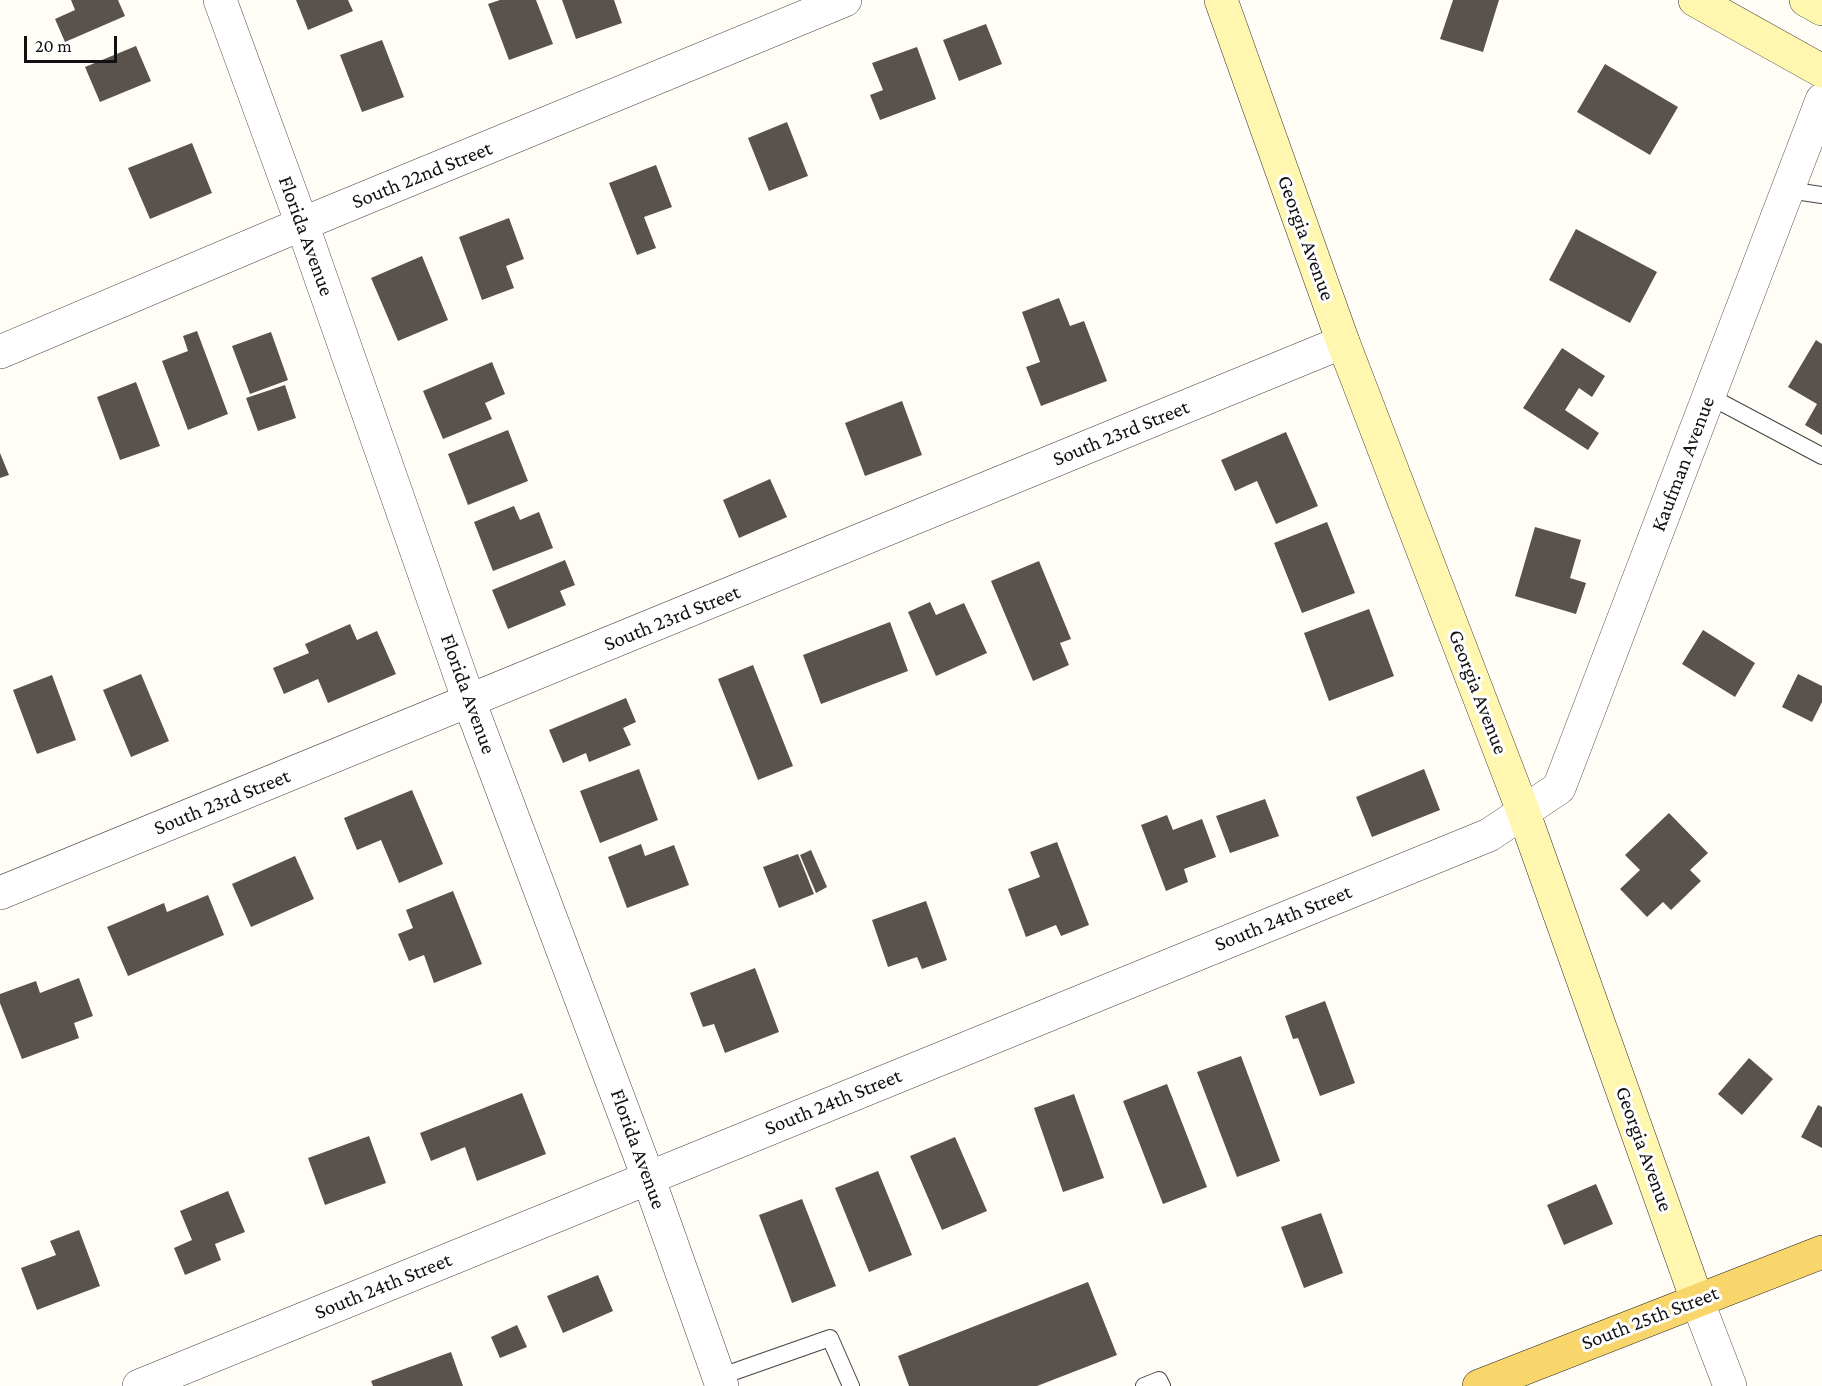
<!DOCTYPE html>
<html>
<head>
<meta charset="utf-8">
<style>
  body { margin:0 }
  #map { position:relative; width:1822px; height:1386px; overflow:hidden; background:#fffdf5; font-family:"Crimson Pro",serif }
  canvas { display:block }
  .scale { position:absolute; left:24px; top:36px; width:93px; height:27px; box-sizing:border-box; border:3px solid #111; border-top:0; padding-left:8px; font-size:18px; line-height:21px; white-space:nowrap; color:#111; -webkit-text-stroke:4px #fff; paint-order:stroke }
</style>
</head>
<body>
<div id="map">
<canvas width="1822" height="1386"></canvas>
<div class="scale">20 m</div>
</div>
<script>
const c = document.querySelector('canvas').getContext('2d');
c.lineJoin = 'round';
function paint(path, color) {
  c.fillStyle = color;
  c.fill(path, 'evenodd');
}
function poly(rows) {
  const path = new Path2D();
  for (const r of rows) {
    path.moveTo(r[0], r[1]);
    for (let i = 2; i < r.length; i += 2) path.lineTo(r[i], r[i + 1]);
  }
  return path;
}
function trace(path, color, width, dash) {
  c.strokeStyle = color;
  c.lineWidth = width;
  c.lineCap = dash ? 'butt' : 'round';
  c.setLineDash(dash || []);
  c.stroke(path);
}
function write(font, color, halo, rows, align = 'center') {
  c.font = font + ' "Crimson Pro",serif';
  c.lineWidth = 6;
  c.setLineDash([]);
  c.textBaseline = 'middle';
  c.strokeStyle = halo;
  c.fillStyle = color;
  for (const [text, x, y, turn = 0] of rows) {
    c.save();
    c.translate(x, y);
    c.rotate((+turn || 0) * Math.PI / 180);
    c.textAlign = isNaN(turn) ? turn : align;
    if (halo) c.strokeText(text, 0, 0);
    c.fillText(text, 0, 0);
    c.restore();
  }
}
const building = poly([
  [71,0,118,0,125,16,65,42,55,19,75,10],
  [296,0,348,0,353,11,308,30],
  [500,0,536,0,553,44,509,60,488,4],
  [562,0,614,0,622,23,576,39],
  [1453,0,1499,0,1483,52,1440,39],
  [986,24,1002,64,959,81,943,40],
  [382,40,404,97,362,112,340,55],
  [136,46,151,81,100,102,85,67],
  [917,47,936,99,880,120,870,95,883,90,872,63],
  [1605,64,1678,107,1650,155,1577,112],
  [787,122,808,176,769,191,748,138],
  [192,143,212,193,150,219,128,168],
  [656,165,672,207,644,217,656,248,637,255,609,183],
  [509,218,524,259,506,266,514,288,482,300,459,237],
  [1576,229,1657,272,1630,323,1549,280],
  [422,256,448,320,398,341,371,278],
  [1059,298,1070,326,1084,321,1107,381,1041,406,1026,367,1040,362,1022,312],
  [197,331,228,414,188,430,162,361,188,351,183,336],
  [271,332,288,380,250,394,232,346],
  [1816,340,1822,344,1822,435,1805,425,1817,404,1788,387],
  [1562,348,1605,376,1592,397,1579,388,1565,410,1599,433,1588,450,1523,408],
  [492,362,505,394,485,403,492,419,443,439,423,391],
  [136,382,160,446,120,460,97,397],
  [285,385,296,418,258,431,246,398],
  [902,401,922,455,865,476,845,423],
  [508,430,528,481,468,505,448,454],
  [1286,432,1318,506,1276,524,1257,481,1235,491,1221,460],
  [0,453,9,475,0,478],
  [770,479,787,517,739,538,723,500],
  [514,506,520,520,539,512,553,548,493,571,474,522],
  [1327,522,1355,593,1302,613,1274,543],
  [1535,527,1581,540,1570,578,1586,583,1576,614,1515,596],
  [565,560,575,585,560,591,566,605,508,629,492,590],
  [1039,561,1071,639,1060,643,1069,665,1033,681,991,581],
  [930,602,936,615,964,603,987,653,936,676,908,612],
  [1369,609,1394,676,1329,701,1304,633],
  [890,622,908,671,821,704,803,655],
  [350,624,357,640,377,631,396,674,328,703,318,679,284,694,273,668,309,653,305,644],
  [1703,630,1755,663,1735,697,1682,664],
  [753,665,793,766,758,780,718,679],
  [141,674,169,741,131,757,103,690],
  [1798,674,1822,686,1822,702,1812,722,1782,707],
  [52,675,76,740,37,754,13,690],
  [626,698,636,722,623,728,631,745,589,762,586,753,563,763,549,730],
  [639,769,658,820,600,843,580,791],
  [1424,769,1440,810,1372,837,1356,797],
  [412,790,443,864,399,883,381,840,357,850,344,818],
  [1265,799,1279,836,1230,853,1216,816],
  [1669,813,1708,853,1690,870,1701,881,1671,910,1663,902,1647,917,1620,889,1640,870,1625,855],
  [1167,815,1173,830,1202,819,1216,857,1184,869,1188,882,1166,891,1141,825],
  [1057,842,1089,925,1061,936,1056,925,1026,937,1008,889,1040,877,1030,852],
  [641,844,645,856,674,845,689,885,627,908,608,857],
  [811,850,827,887,816,893,800,855],
  [798,854,814,894,779,908,763,867],
  [295,856,314,899,251,927,232,884],
  [453,891,482,964,434,983,424,955,409,961,398,934,413,928,406,910],
  [208,895,224,935,128,976,107,927,164,903,167,912],
  [926,901,947,960,922,969,917,957,888,967,872,920],
  [755,968,779,1032,725,1053,714,1024,703,1027,690,993],
  [79,978,93,1016,74,1023,79,1038,22,1059,0,1003,0,994,36,981,40,993],
  [1325,1001,1355,1083,1320,1096,1298,1038,1293,1039,1285,1016],
  [1241,1056,1280,1161,1237,1177,1197,1072],
  [1749,1058,1773,1079,1742,1115,1718,1094],
  [1167,1084,1207,1187,1163,1204,1123,1101],
  [522,1093,546,1154,477,1181,465,1147,431,1161,420,1133],
  [1074,1094,1104,1178,1063,1192,1034,1108],
  [1818,1105,1822,1107,1822,1148,1801,1137],
  [369,1136,386,1183,325,1205,308,1158],
  [955,1137,987,1211,942,1230,910,1156],
  [878,1171,912,1255,869,1272,835,1188],
  [1596,1184,1613,1224,1564,1245,1547,1205],
  [228,1191,245,1232,215,1244,221,1260,185,1275,174,1248,192,1240,180,1211],
  [802,1199,836,1286,792,1303,759,1215],
  [1321,1213,1343,1273,1304,1288,1281,1227],
  [79,1230,100,1286,37,1310,21,1268,56,1255,50,1241],
  [598,1275,613,1311,563,1333,547,1296],
  [1088,1282,1117,1355,1037,1386,909,1386,898,1356],
  [517,1325,527,1347,500,1358,491,1337],
  [451,1352,463,1386,373,1386,371,1381]
]);
const lane = poly([
  [1788,190,1822,195],
  [1709,396,1822,456],
  [719,1377,830,1338,851,1386],
  [1144,1386,1159,1380,1162,1386]
]);
const street = poly([
  [220,0,302,224,469,701,648,1177,722,1386],
  [0,352,302,224,845,0],
  [0,893,1343,342],
  [1697,1300,1730,1386],
  [139,1386,1489,835,1559,788,1822,100]
]);
const secondary = poly([
  [1221,0,1343,342,1523,811,1697,1300],
  [1695,0,1822,71],
  [1806,0,1822,9]
]);
const primary = poly([
  [1479,1386,1822,1252]
]);
const streetNames = [
  ["South 22nd Street",422,175,-22],
  ["Florida Avenue",306,236,70],
  ["Georgia Avenue",1306,238,70],
  ["South 23rd Street",1121,433,-22],
  ["Kaufman Avenue",1683,464,-69],
  ["South 23rd Street",672,618,-22],
  ["Georgia Avenue",1478,692,69],
  ["Florida Avenue",468,694,70],
  ["South 23rd Street",222,802,-22],
  ["South 24th Street",1283,918,-22],
  ["South 24th Street",833,1102,-22],
  ["Florida Avenue",638,1149,70],
  ["Georgia Avenue",1644,1149,70],
  ["South 24th Street",383,1286,-22],
  ["South 25th Street",1650,1318,-21]
];
paint(building, '#5a524d');
trace(lane, '#444', 18);
trace(street, '#444', 34);
trace(secondary, '#333', 34);
trace(primary, '#222', 34);
trace(lane, '#fff', 16);
trace(street, '#fff', 33);
trace(secondary, '#fff6b0', 33);
trace(primary, '#f9d66b', 33);
write('21px', '#111', '#fff', streetNames);
</script>
</body>
</html>
